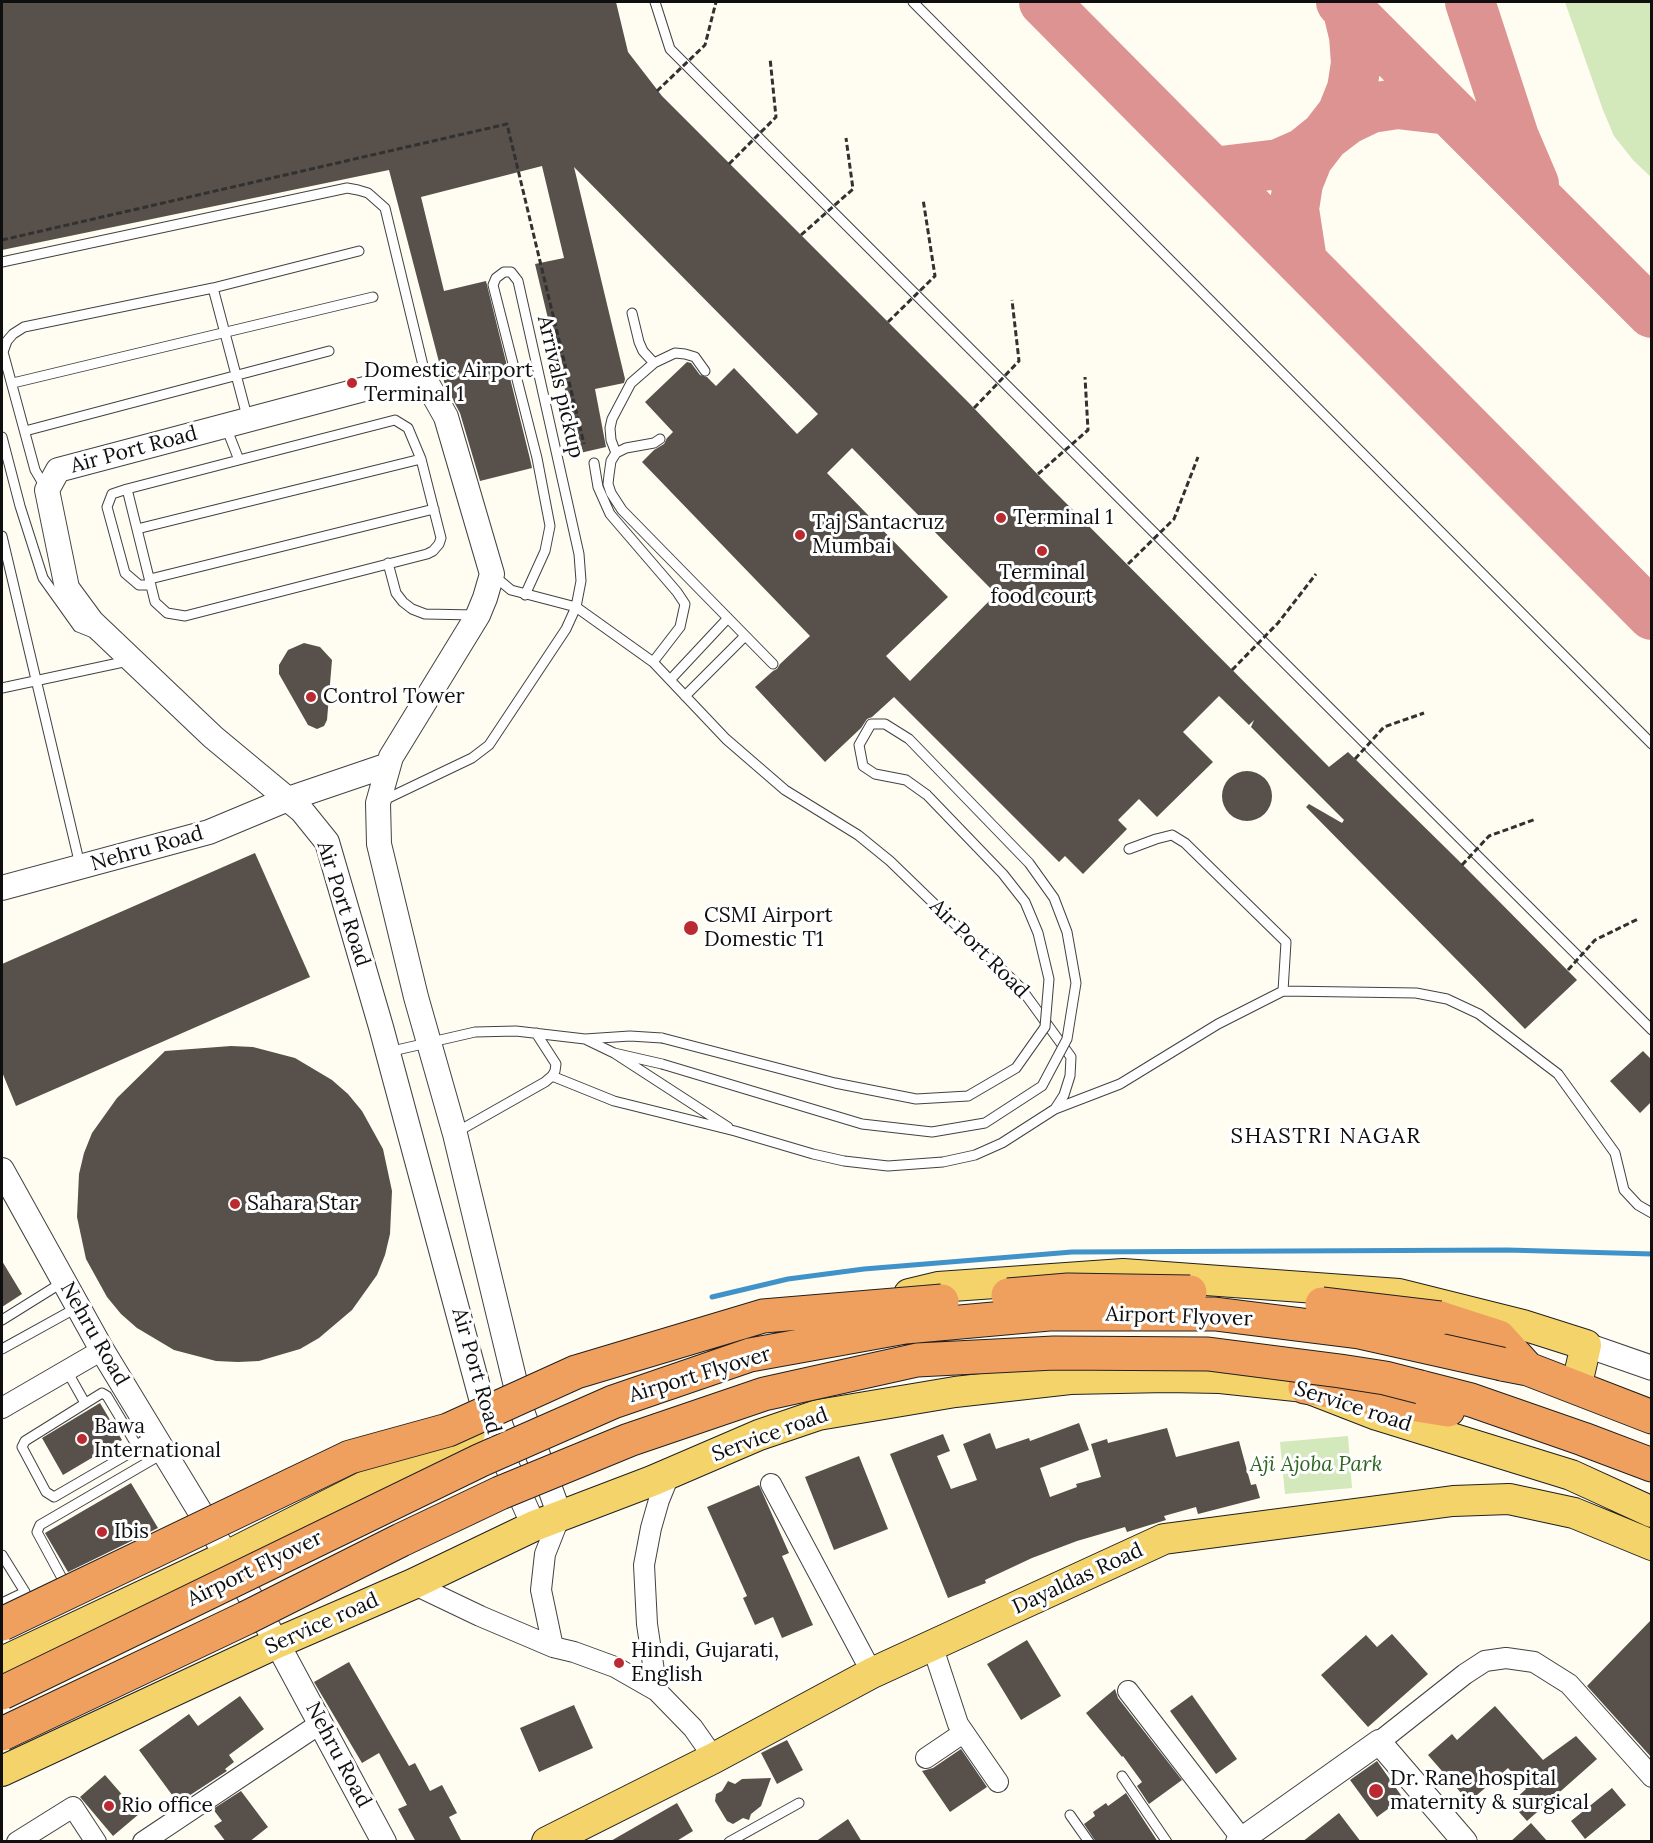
<!DOCTYPE html>
<html>
<head>
<meta charset="utf-8">
<style>
  body { margin:0 }
  #map { position:relative; width:1653px; height:1843px; overflow:hidden; background:#fffcf1; font-family:Lora,serif }
  canvas { display:block }
  .frame { position:absolute; inset:0; border:3px solid #0f0f0f; pointer-events:none }
</style>
</head>
<body>
<div id="map">
<canvas width="1653" height="1843"></canvas>
<div class="frame"></div>
</div>
<script>
const c = document.querySelector('canvas').getContext('2d');
c.lineJoin = 'round';
function paint(path, color) {
  c.fillStyle = color;
  c.fill(path, 'evenodd');
}
function poly(rows) {
  const path = new Path2D();
  for (const r of rows) {
    if (r.length === 3) {
      path.moveTo(r[0] + r[2], r[1]);
      path.arc(r[0], r[1], r[2], 0, 2 * Math.PI);
      continue;
    }
    path.moveTo(r[0], r[1]);
    for (let i = 2; i < r.length; i += 2) path.lineTo(r[i], r[i + 1]);
  }
  return path;
}
function trace(path, color, width, dash) {
  c.strokeStyle = color;
  c.lineWidth = width;
  c.lineCap = dash ? 'butt' : 'round';
  c.setLineDash(dash || []);
  c.stroke(path);
}
function write(font, color, halo, rows, align = 'center') {
  c.font = font + ' Lora,serif';
  c.lineWidth = 6;
  c.setLineDash([]);
  c.textBaseline = 'middle';
  c.strokeStyle = halo;
  c.fillStyle = color;
  for (const [text, x, y, turn = 0] of rows) {
    c.save();
    c.translate(x, y);
    c.rotate((+turn || 0) * Math.PI / 180);
    c.textAlign = isNaN(turn) ? turn : align;
    if (halo) c.strokeText(text, 0, 0);
    c.fillText(text, 0, 0);
    c.restore();
  }
}
const green = poly([
  [1565,2,1651,2,1651,177,1633,160,1614,136,1603,110],
  [1348,1436,1352,1488,1285,1494,1280,1442]
]);
const stream = poly([
  [712,1297,788,1279,864,1269,1072,1252,1507,1250,1652,1254]
]);
const taxiway = poly([
  [1044,2,1652,615],
  [1341,2,1652,313],
  [1470,2,1514,137,1534,184],
  [1213,172,1279,164,1304,153,1325,136,1342,114,1352,89,1356,63,1354,36,1347,7],
  [1302,261,1294,209,1298,183,1308,158,1325,136,1346,120,1371,108,1397,104,1449,110]
]);
const building = poly([
  [2,2,616,2,628,52,662,96,969,403,1044,481,1329,767,1348,752,1456,858,1577,980,1525,1029,1306,807,1309,804,1342,823,1344,820,1251,727,1254,720,1249,725,1219,696,1183,732,1213,762,1157,817,1139,799,1118,820,1127,829,1083,874,1065,856,1059,862,894,697,872,717,867,719,861,728,825,762,755,687,773,671,777,669,780,664,810,636,642,462,654,450,664,444,667,438,673,432,645,402,687,362,691,363,700,375,707,377,716,386,734,368,797,434,818,414,574,167,625,379,624,383,595,389,606,447,580,453,535,264,564,258,542,166,421,197,444,291,486,281,530,459,532,468,480,481,460,413,445,385,389,170,2,250],
  [852,448,996,594,910,681,886,656,948,597,827,473],
  [304,643,320,647,332,660,327,720,324,726,317,729,308,725,279,674,279,665,288,650],
  [1247,796,25],
  [255,853,310,977,16,1106,2,1072,2,964],
  [231,1046,253,1047,295,1058,332,1080,348,1094,362,1111,383,1149,392,1191,390,1234,385,1255,377,1275,352,1310,319,1338,300,1349,259,1361,238,1362,216,1361,174,1350,137,1328,121,1314,107,1297,86,1259,77,1217,79,1174,84,1153,92,1133,117,1098,165,1051],
  [1643,1051,1652,1060,1652,1101,1640,1113,1610,1081],
  [2,1261,22,1294,2,1307],
  [100,1403,122,1440,63,1475,42,1438],
  [1079,1423,1089,1450,1040,1468,1050,1497,1077,1487,1076,1484,1101,1477,1091,1444,1107,1439,1108,1443,1167,1428,1176,1457,1239,1441,1251,1485,1256,1484,1260,1498,1198,1514,1196,1507,1164,1516,1166,1520,1127,1532,1125,1527,1077,1541,1032,1558,985,1580,986,1583,948,1598,890,1454,943,1434,950,1451,937,1456,951,1489,977,1480,963,1444,990,1433,996,1449,1029,1438,1030,1441],
  [859,1456,888,1529,834,1550,805,1477],
  [131,1483,158,1528,68,1572,45,1533],
  [759,1485,789,1553,782,1556,813,1625,782,1638,773,1617,755,1625,743,1598,747,1596,707,1507],
  [1652,1619,1652,1758,1587,1686],
  [1392,1634,1428,1674,1368,1727,1321,1675,1366,1635,1377,1647],
  [1027,1640,1061,1696,1021,1720,987,1664],
  [349,1662,409,1766,415,1763,430,1791,442,1785,457,1813,449,1817,462,1842,416,1842,398,1809,407,1805,379,1753,362,1763,314,1682],
  [1115,1689,1118,1698,1182,1780,1149,1804,1137,1786,1142,1782,1123,1756,1122,1757,1086,1713],
  [1192,1695,1237,1759,1216,1774,1170,1711],
  [240,1696,264,1729,229,1755,234,1762,225,1769,227,1771,178,1803,139,1750,189,1714,198,1726],
  [574,1705,593,1748,539,1772,520,1728],
  [1495,1706,1543,1760,1576,1736,1597,1759,1527,1821,1511,1803,1526,1789,1508,1768,1469,1802,1428,1755,1452,1734,1457,1740],
  [787,1740,803,1770,777,1784,761,1753],
  [961,1749,987,1787,950,1812,922,1771,933,1768],
  [1377,1761,1403,1798,1377,1817,1350,1780],
  [105,1775,139,1814,113,1836,80,1797],
  [771,1778,761,1806,751,1814,749,1820,743,1818,733,1824,727,1821,715,1801,716,1794,722,1791,728,1781,735,1784,742,1779],
  [1612,1788,1626,1805,1585,1839,1571,1821],
  [241,1791,268,1827,249,1842,226,1842,214,1826,222,1821,213,1809],
  [1126,1793,1158,1842,1096,1842,1084,1824,1095,1816,1093,1812,1106,1803,1108,1806],
  [677,1803,693,1831,675,1842,609,1842],
  [1339,1813,1361,1842,1302,1842],
  [848,1819,862,1842,815,1842],
  [1531,1823,1548,1842,1510,1842]
]);
const path = poly([
  [2,240,507,124,584,444]
]);
const service = poly([
  [655,2,670,49,1652,1030],
  [913,2,1652,744],
  [2,262,347,188,358,190,368,193,385,208,427,382],
  [213,288,359,251],
  [632,313,639,342,643,351,654,363],
  [13,383,373,297],
  [226,427,239,460,127,489,155,602,167,613,185,616,427,554,433,551,439,544,441,538,421,459,408,428,395,420,239,460],
  [25,431,329,351],
  [2,437,20,506,43,578,78,627,93,633],
  [660,439,654,443,626,448,616,453,611,461,609,475,608,484,611,493,622,510,773,664],
  [616,453,611,440,610,428,612,419,631,383,654,363,675,353,685,354,695,357,705,371],
  [594,463,598,487,610,514,677,592,685,604,680,627,653,662],
  [45,487,35,470,3,352,7,341,13,334,24,327,213,288,248,420],
  [127,489,112,494,107,507,125,573,139,585,151,585],
  [137,529,421,459],
  [2,536,80,865],
  [388,563,396,593,403,602,412,609,425,614,475,615],
  [493,575,511,590,576,607,653,662,726,739,785,790,858,835,890,861,1020,987,1071,1057,1070,1076,1064,1095,1055,1109,1002,1143,975,1155,943,1162,888,1166,844,1161,813,1154,735,1131,614,1101,552,1076],
  [150,579,434,509],
  [670,680,728,618],
  [2,688,128,661],
  [685,696,745,636],
  [382,801,472,758,489,745,566,629,576,607,581,581,579,554,518,281,511,272,504,272,496,278,493,285,537,458,550,526,545,551,525,595],
  [1129,849,1156,839,1172,835,1185,843,1286,942,1283,991],
  [587,1040,614,1053,662,1064],
  [388,1052,475,1032,516,1031,585,1039,630,1036,662,1038],
  [614,1053,728,1127],
  [1055,1109,1120,1084,1218,1024,1283,991,1416,993,1447,999,1479,1014,1558,1074,1615,1153,1624,1190,1638,1205,1652,1213],
  [455,1133,545,1082,552,1076,555,1071,556,1064,536,1033],
  [2,1320,63,1282],
  [2,1349,78,1307],
  [67,1371,85,1403],
  [137,1446,107,1396,102,1393,25,1441,22,1447,46,1492,54,1497,135,1450,137,1448,138,1444,153,1435],
  [2,1555,25,1592,2,1603],
  [70,1583,63,1580,37,1532,40,1525,162,1454],
  [1122,1776,1167,1842],
  [1070,1815,1089,1842],
  [729,1842,799,1803]
]);
const minor = poly([
  [2,1408,102,1350],
  [771,1484,872,1673],
  [413,1584,480,1616,553,1647,574,1652,615,1667,657,1691,693,1728,714,1758],
  [932,1645,958,1724,998,1782],
  [553,1647,541,1590,545,1554,560,1516],
  [657,1691,647,1624,644,1565,651,1528,659,1500,670,1473],
  [1128,1691,1242,1839],
  [1379,1742,1465,1674,1485,1661,1506,1658,1534,1662,1569,1684,1652,1777],
  [926,1758,963,1733],
  [17,1842,73,1807,96,1842],
  [143,1842,321,1723]
]);
const tertiary = poly([
  [2,888,209,832,288,799,388,765],
  [2,1170,102,1350,227,1556,277,1643,384,1842],
  [1586,1345,1652,1368],
  [534,1526,488,1424,381,1027,327,842,302,811,213,737,92,622,67,588,47,490,58,470,406,378,428,385,446,417,492,574,485,598,478,615,391,757,378,803,379,844,416,997,455,1134,522,1411,560,1516],
  [1238,1842,1379,1742,1465,1842]
]);
const primary = poly([
  [909,1294,938,1287,1123,1274,1399,1294,1523,1325,1586,1345,1576,1388],
  [2,1662,227,1556,470,1433],
  [2,1771,277,1643,413,1584,534,1526,652,1481,759,1435,818,1415,955,1392,1070,1379,1167,1377,1220,1378,1305,1387,1377,1415,1571,1475,1652,1512],
  [547,1842,714,1758,872,1673,1164,1539,1453,1501,1509,1499,1574,1513,1652,1545]
]);
const motorway = poly([
  [1440,1318,1499,1337,1528,1369],
  [1502,1364,1528,1369,1652,1417],
  [1305,1387,1448,1410],
  [1420,1387,1471,1400,1583,1439,1652,1465]
]);
const pathBridge = poly([
  [657,91,705,45,716,2],
  [729,164,776,117,770,58],
  [801,235,853,189,846,138],
  [888,322,935,276,923,199],
  [974,408,1019,361,1012,300],
  [1038,474,1088,430,1085,377],
  [1128,564,1174,519,1198,457],
  [1232,670,1278,623,1316,574],
  [1355,759,1384,727,1424,713],
  [1462,865,1489,836,1536,819],
  [1568,970,1595,940,1638,919]
]);
const serviceBridge = poly([
  [662,1038,835,1083,916,1099,968,1096,1016,1068,1045,1027,1049,979,1038,933,1025,902,1003,874,927,795,906,780,875,774,863,766,859,745,871,724,885,724,909,739,1029,863,1054,898,1067,932,1076,983,1067,1039,1042,1086,985,1123,932,1132,862,1124,662,1064]
]);
const motorwayBridge = poly([
  [1008,1295,1068,1290,1190,1292],
  [1322,1304,1440,1318],
  [2,1624,350,1457,448,1430,576,1372,763,1316,942,1301],
  [2,1693,481,1460,613,1402,750,1355,905,1327,1049,1314,1215,1314,1359,1332,1502,1364],
  [2,1734,246,1618,401,1540,500,1493,629,1440,764,1394,917,1360,1054,1353,1208,1354,1340,1371,1385,1378,1420,1387]
]);
const markers = [
  [352,383,6,"#bb2a31"],
  [1001,518,6,"#bb2a31"],
  [800,535,6,"#bb2a31"],
  [1042,551,6,"#bb2a31"],
  [311,697,6,"#bb2a31"],
  [691,928,8,"#bb2a31"],
  [235,1204,6,"#bb2a31"],
  [82,1439,6,"#bb2a31"],
  [102,1532,6,"#bb2a31"],
  [619,1663,6,"#bb2a31"],
  [1376,1791,8,"#bb2a31"],
  [109,1806,6,"#bb2a31"]
];
const poiNames = [
  ["Domestic Airport",364,371],
  ["Terminal 1",364,395],
  ["Terminal 1",1013,518],
  ["Taj Santacruz",812,523],
  ["Mumbai",812,547],
  ["Terminal",1042,573,"center"],
  ["food court",1042,597,"center"],
  ["Control Tower",323,697],
  ["CSMI Airport",704,916],
  ["Domestic T1",704,940],
  ["Sahara Star",247,1204],
  ["Bawa",94,1427],
  ["International",94,1451],
  ["Ibis",114,1532],
  ["Hindi, Gujarati,",631,1651],
  ["English",631,1675],
  ["Dr. Rane hospital",1390,1779],
  ["maternity & surgical",1390,1803],
  ["Rio office",121,1806]
];
const streetNames = [
  ["Arrivals pickup",560,387,77],
  ["Air Port Road",134,450,-15],
  ["Nehru Road",147,849,-16],
  ["Air Port Road",343,904,72],
  ["Air Port Road",979,949,45],
  ["Airport Flyover",1179,1317,2],
  ["Nehru Road",94,1334,60],
  ["Air Port Road",476,1371,74],
  ["Airport Flyover",700,1375,-17],
  ["Service road",1353,1407,18],
  ["Service road",770,1435,-20],
  ["Airport Flyover",255,1569,-26],
  ["Dayaldas Road",1078,1579,-25],
  ["Service road",322,1624,-24],
  ["Nehru Road",338,1755,62]
];
const parkNames = [
  ["Aji Ajoba Park",1316,1465]
];
const neighbourhoodNames = [
  ["SHASTRI NAGAR",1326,1137]
];
paint(green, '#d3e8bb');
trace(stream, '#4093c9', 5);
trace(taxiway, '#dd9391', 50);
paint(building, '#57504b');
trace(service, '#424242', 11);
trace(minor, '#424242', 22);
trace(tertiary, '#424242', 26);
trace(primary, '#202020', 32);
trace(motorway, '#202020', 35);
trace(path, '#313131', 3, [6, 3]);
trace(service, '#fff', 9);
trace(minor, '#fff', 20);
trace(tertiary, '#fff', 24);
trace(primary, '#f4d36b', 30);
trace(motorway, '#f0a05e', 33);
trace(serviceBridge, '#424242', 11, []);
trace(motorwayBridge, '#202020', 35, []);
trace(pathBridge, '#313131', 3, [6, 3]);
trace(serviceBridge, '#fff', 9);
trace(motorwayBridge, '#f0a05e', 33);
for (const [x, y, r, color] of markers) {
  const dot = new Path2D();
  dot.arc(x, y, r, 0, 2 * Math.PI);
  c.fillStyle = color;
  c.fill(dot);
  trace(dot, '#fff', 2);
}
write('21px', '#0f0f0f', '#fff', poiNames, 'left');
write('21px', '#0f0f0f', '#fff', streetNames);
write('italic 21px', '#2f6520', '#fff', parkNames);
c.letterSpacing = '1.5px';
write('22px', '#0f0f0f', '#fff', neighbourhoodNames);
c.letterSpacing = '0px';
</script>
</body>
</html>
